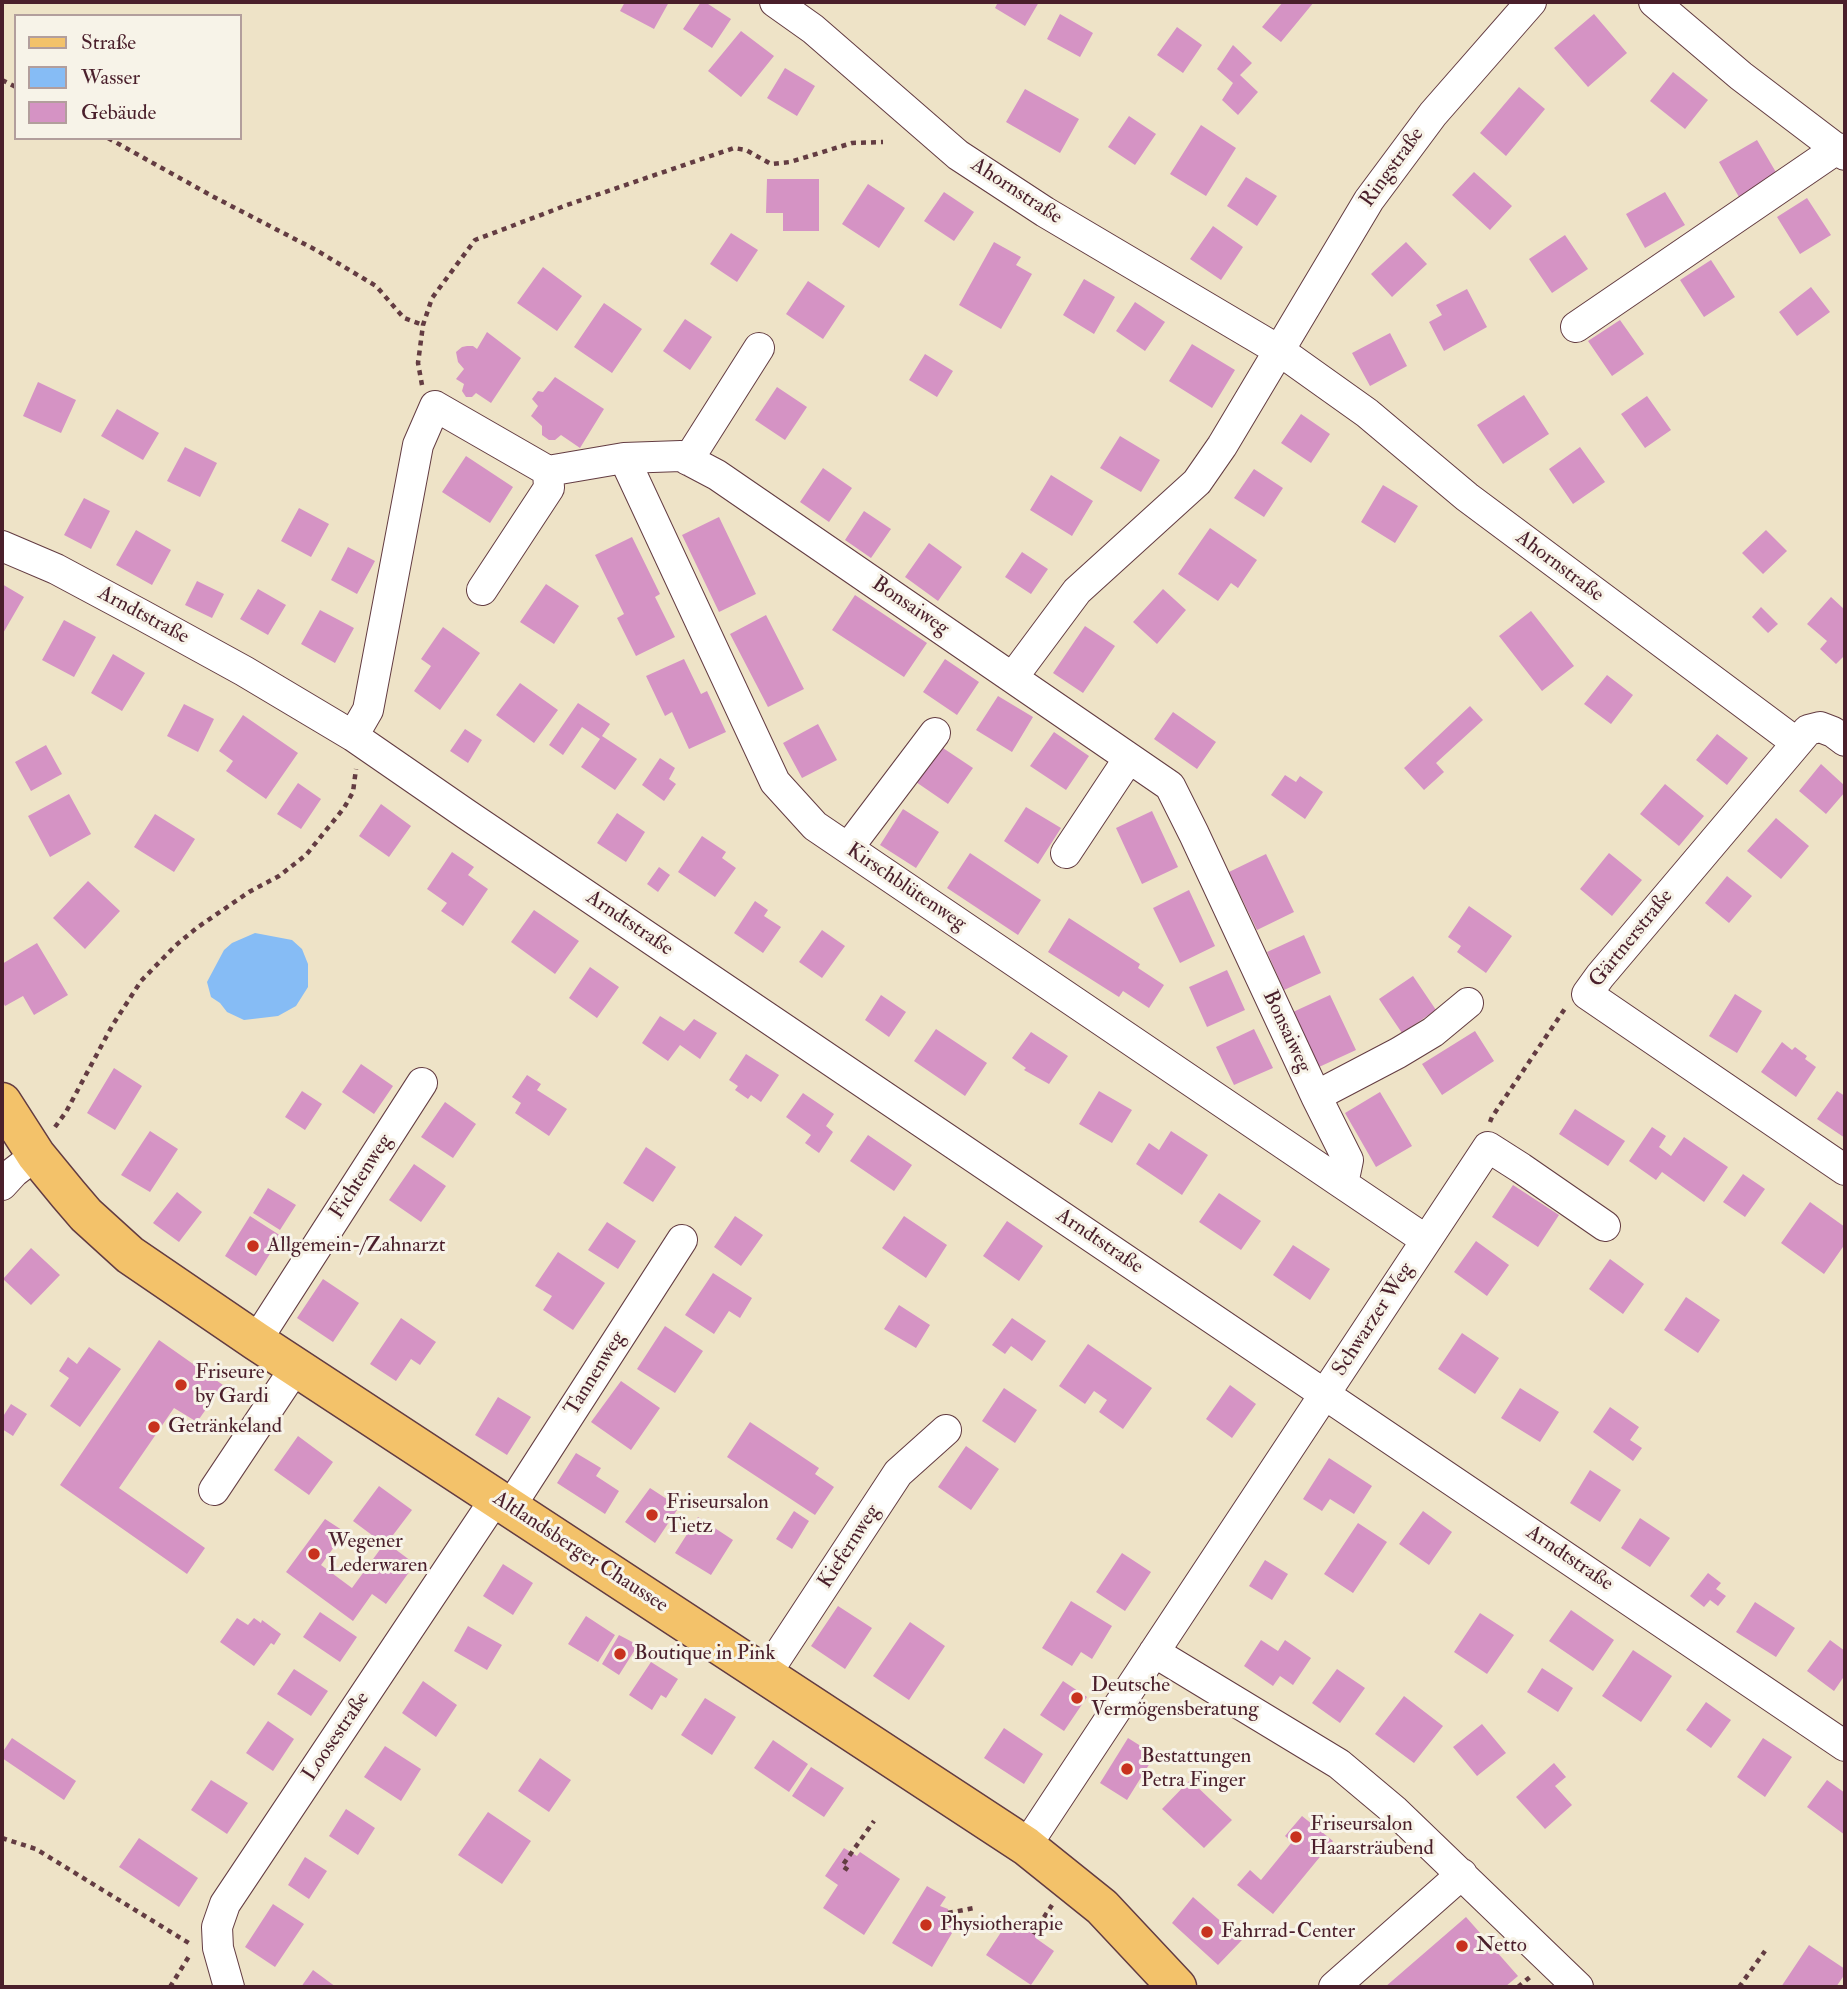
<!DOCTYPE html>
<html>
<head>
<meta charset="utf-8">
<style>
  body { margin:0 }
  #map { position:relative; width:1847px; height:1989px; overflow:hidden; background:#eee3c7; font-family:"IM FELL Double Pica",serif }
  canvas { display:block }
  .frame { position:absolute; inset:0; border:4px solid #4a1f2b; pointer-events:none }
  .legend { position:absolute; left:14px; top:14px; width:228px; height:126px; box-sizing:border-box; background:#f7f3e8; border:2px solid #b29e9c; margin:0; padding:9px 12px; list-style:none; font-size:21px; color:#4a1f2b }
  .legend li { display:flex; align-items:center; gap:14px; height:35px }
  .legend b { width:35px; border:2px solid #b29e9c }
</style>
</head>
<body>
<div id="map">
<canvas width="1847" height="1989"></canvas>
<div class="frame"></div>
<ul class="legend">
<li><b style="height:9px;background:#f3c26a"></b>Straße</li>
<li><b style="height:19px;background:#86bcf5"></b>Wasser</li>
<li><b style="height:19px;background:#d593c4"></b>Gebäude</li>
</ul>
</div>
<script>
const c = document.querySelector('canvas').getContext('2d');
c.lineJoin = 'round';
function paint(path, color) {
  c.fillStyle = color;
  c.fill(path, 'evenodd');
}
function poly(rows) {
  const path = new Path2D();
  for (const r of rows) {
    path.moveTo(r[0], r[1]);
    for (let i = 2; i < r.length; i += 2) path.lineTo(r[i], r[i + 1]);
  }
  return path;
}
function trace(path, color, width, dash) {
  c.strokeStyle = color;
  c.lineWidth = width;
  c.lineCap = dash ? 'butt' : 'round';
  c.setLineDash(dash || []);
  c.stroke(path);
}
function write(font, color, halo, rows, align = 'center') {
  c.font = font + ' "IM FELL Double Pica",serif';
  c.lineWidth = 6;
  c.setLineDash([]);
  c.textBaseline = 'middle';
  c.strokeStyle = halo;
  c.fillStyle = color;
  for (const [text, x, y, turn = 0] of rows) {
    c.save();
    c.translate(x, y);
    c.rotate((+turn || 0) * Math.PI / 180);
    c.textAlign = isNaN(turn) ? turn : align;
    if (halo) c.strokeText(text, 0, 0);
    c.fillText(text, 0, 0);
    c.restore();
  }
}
const water = poly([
  [255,933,292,940,302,949,308,964,308,987,296,1006,278,1016,244,1020,227,1012,220,1003,211,997,207,982,224,950,232,943]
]);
const building = poly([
  [625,2,669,2,654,29,620,11],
  [701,2,705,2,731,19,712,48,683,29],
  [998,2,1039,2,1025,26,995,8],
  [1283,2,1314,2,1281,42,1262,27],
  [1060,14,1093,33,1080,57,1047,39],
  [1594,14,1627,53,1588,87,1554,48],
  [1177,27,1202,45,1183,73,1157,55],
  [741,31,774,56,741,97,708,71],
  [1233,45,1252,63,1240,75,1258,92,1238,115,1222,100,1233,83,1217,69],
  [785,68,815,86,797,116,767,98],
  [1673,72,1708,100,1685,129,1650,101],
  [1519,87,1545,109,1506,156,1480,133],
  [1025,89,1079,119,1060,153,1006,122],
  [1129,116,1156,134,1135,165,1108,147],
  [1201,125,1236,148,1206,196,1170,174],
  [1757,140,1777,174,1739,197,1719,162],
  [1474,172,1512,206,1490,230,1452,195],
  [1246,177,1277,196,1257,226,1227,206],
  [767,179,819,179,819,231,783,231,783,213,766,213],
  [868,184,905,208,879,248,842,224],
  [944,192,974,212,954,241,924,221],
  [1665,192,1685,225,1645,248,1626,214],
  [1807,198,1831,235,1800,254,1777,217],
  [1213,226,1243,247,1221,280,1190,259],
  [731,233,758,250,737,282,710,264],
  [1565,235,1588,269,1552,293,1529,259],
  [994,242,1021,257,1016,265,1032,274,1001,329,959,305],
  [1406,242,1427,264,1392,297,1371,274],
  [1711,260,1735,297,1704,317,1680,280],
  [543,267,582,296,557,331,517,303],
  [1084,279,1115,297,1094,334,1063,315],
  [808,281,845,306,823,339,786,314],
  [1811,287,1830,312,1797,336,1779,312],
  [1467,289,1487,327,1444,351,1429,322,1442,315,1436,305],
  [1135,302,1165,322,1145,351,1116,331],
  [604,303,642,329,612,373,574,347],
  [685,319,712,337,690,370,663,351],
  [1620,320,1644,354,1612,376,1588,341],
  [487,332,521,358,491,403,476,393,472,397,466,397,462,391,464,384,456,379,464,369,458,362,456,352,462,347,467,346,473,346,477,349],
  [1390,333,1407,366,1370,386,1352,353],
  [1192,344,1235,370,1212,408,1169,381],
  [925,354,953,371,937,397,909,380],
  [555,377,604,409,580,448,561,435,555,440,549,440,542,435,542,426,531,416,538,406,532,399,538,391,543,392],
  [38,382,76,400,61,433,23,416],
  [777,387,807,407,785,440,755,420],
  [1524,395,1549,434,1503,464,1477,425],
  [1647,396,1671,430,1645,448,1621,414],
  [117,409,159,433,143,460,101,436],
  [1301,414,1330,434,1311,463,1281,443],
  [1120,436,1160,460,1141,492,1100,468],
  [185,447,217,463,200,497,167,481],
  [1580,447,1605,482,1573,504,1549,469],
  [466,456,513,487,490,523,442,492],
  [823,468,852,488,829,522,800,502],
  [1254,469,1283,488,1264,517,1234,498],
  [1051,475,1093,501,1072,536,1030,510],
  [1383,485,1418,506,1395,543,1361,522],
  [84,498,110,511,91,549,64,535],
  [299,508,329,524,311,557,281,541],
  [864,511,891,529,871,558,845,540],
  [719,517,756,594,719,612,682,535],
  [1210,528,1257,560,1238,588,1231,583,1218,601,1178,574],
  [136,530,171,550,152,585,116,565],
  [1766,530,1787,551,1763,574,1742,553],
  [632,537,660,594,655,597,675,637,636,656,617,618,624,614,595,555],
  [929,543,962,567,938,601,905,577],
  [348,547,375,561,357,594,331,580],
  [1022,552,1048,569,1031,594,1005,577],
  [197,581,224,594,212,618,185,605],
  [2,584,24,597,2,635],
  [546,584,579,606,554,644,520,622],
  [258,589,286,605,268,635,240,619],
  [1163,589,1186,610,1157,644,1133,622],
  [855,595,927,643,904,677,832,630],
  [1831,597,1845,610,1845,655,1836,664,1820,649,1827,641,1807,624],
  [1761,607,1778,624,1768,633,1752,617],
  [320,610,354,628,335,663,301,644],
  [1531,611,1574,666,1542,691,1499,636],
  [766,615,804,689,768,707,730,634],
  [64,620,96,637,74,677,42,660],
  [1085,626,1115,646,1083,693,1053,673],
  [443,627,480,653,440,710,414,691,431,666,421,659],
  [113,654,145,673,122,711,91,693],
  [684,659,701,694,707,691,726,732,689,749,672,712,665,716,646,676],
  [945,659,979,682,957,715,923,692],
  [1607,675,1633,695,1611,724,1584,704],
  [520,683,558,710,534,743,496,715],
  [998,696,1033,717,1012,752,976,730],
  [578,703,610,724,602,736,637,759,615,790,581,767,600,739,582,727,563,755,549,745],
  [184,704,214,719,198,752,167,736],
  [1470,706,1483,720,1436,763,1444,772,1424,790,1404,768],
  [1173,712,1216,742,1197,769,1154,739],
  [243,715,298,753,266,799,226,771,233,761,219,751],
  [818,724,837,760,802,778,783,743],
  [465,729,482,740,468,763,450,751],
  [1054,732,1089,756,1066,790,1030,766],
  [1717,734,1748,758,1727,785,1696,760],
  [46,745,62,774,31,791,15,762],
  [940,746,973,768,948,804,916,782],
  [660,758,675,768,669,779,676,784,664,801,642,785],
  [1821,764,1845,786,1845,792,1826,814,1799,791],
  [1285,775,1296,782,1300,776,1323,792,1305,819,1271,795],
  [298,783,321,799,301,829,277,814],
  [1665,784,1704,816,1679,846,1640,814],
  [69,794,91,834,50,857,28,816],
  [381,804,411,826,389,857,359,836],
  [1026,807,1061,828,1038,864,1004,841],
  [903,809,939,832,916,868,880,845],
  [1152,811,1178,867,1142,884,1116,828],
  [617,813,645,832,626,862,597,843],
  [155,814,195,839,174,872,134,847],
  [1776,818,1809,846,1781,879,1747,851],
  [702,836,726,852,722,858,736,868,715,897,678,872],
  [452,852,474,867,468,875,488,889,463,926,441,911,447,903,427,889],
  [970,853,1041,900,1018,935,947,888],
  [1609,853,1642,880,1612,916,1580,889],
  [1266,854,1294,912,1257,930,1229,872],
  [659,867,670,875,658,892,647,884],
  [1727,876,1752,896,1729,923,1705,903],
  [88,881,120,911,85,949,53,918],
  [1189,890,1215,946,1180,963,1153,908],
  [755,901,768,910,764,916,781,927,763,953,734,933],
  [1469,906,1512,936,1486,973,1457,952,1461,946,1448,937],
  [534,910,579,941,555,974,511,942],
  [1069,918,1140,964,1138,968,1164,985,1149,1008,1123,991,1119,997,1048,952],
  [822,930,845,946,822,978,799,962],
  [1304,935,1321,973,1284,990,1267,952],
  [37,943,68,995,34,1015,23,996,5,1006,2,1000,2,964],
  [590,967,619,987,597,1018,569,998],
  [1227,970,1245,1010,1207,1027,1189,987],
  [1413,976,1436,1010,1402,1033,1379,999],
  [1735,994,1762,1011,1737,1053,1709,1036],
  [881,995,906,1012,889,1037,865,1020],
  [1330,995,1356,1050,1319,1067,1293,1012],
  [660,1016,684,1031,694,1019,717,1033,700,1059,680,1045,668,1061,642,1043],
  [936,1029,987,1063,965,1096,914,1061],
  [1254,1029,1273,1068,1234,1085,1216,1047],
  [1475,1031,1494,1061,1442,1095,1422,1064],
  [1031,1032,1068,1056,1049,1084,1024,1070,1026,1068,1012,1058],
  [1782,1042,1792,1050,1795,1047,1807,1056,1805,1059,1816,1067,1796,1097,1761,1072],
  [746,1054,779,1075,761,1102,751,1095,748,1099,735,1090,738,1086,729,1080],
  [361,1064,393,1086,374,1114,342,1092],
  [114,1068,142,1086,115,1130,87,1113],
  [527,1075,541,1084,537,1090,567,1109,549,1136,515,1113,521,1103,512,1097],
  [302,1091,322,1104,305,1130,285,1117],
  [1099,1091,1132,1110,1112,1143,1079,1124],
  [1837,1091,1845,1096,1845,1138,1817,1119],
  [1380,1092,1412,1146,1376,1167,1345,1113],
  [803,1093,834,1114,826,1126,833,1132,819,1153,805,1143,811,1135,786,1117],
  [445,1102,476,1124,453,1158,421,1137],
  [1575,1109,1625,1141,1608,1166,1559,1134],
  [1652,1127,1666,1136,1659,1147,1671,1156,1684,1137,1728,1167,1704,1202,1662,1172,1656,1180,1629,1161],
  [150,1131,178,1149,150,1192,121,1175],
  [1171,1131,1208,1155,1182,1195,1136,1164,1149,1143,1159,1150],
  [868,1135,912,1165,894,1191,850,1161],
  [646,1147,676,1167,653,1202,623,1183],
  [414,1164,446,1186,421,1222,389,1200],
  [1743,1174,1765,1189,1745,1217,1723,1202],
  [1513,1185,1559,1215,1538,1247,1492,1217],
  [268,1188,296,1205,280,1230,253,1213],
  [177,1192,202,1212,179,1242,153,1223],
  [1219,1193,1261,1221,1241,1250,1199,1222],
  [1810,1202,1845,1227,1845,1244,1824,1274,1781,1243],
  [250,1216,281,1236,256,1276,225,1256],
  [735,1216,763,1235,741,1266,714,1247],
  [904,1216,947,1245,926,1278,882,1248],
  [1007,1221,1043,1246,1019,1281,983,1256],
  [607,1222,636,1241,618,1269,588,1250],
  [1476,1241,1509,1265,1487,1296,1454,1272],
  [1293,1245,1330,1269,1310,1300,1273,1275],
  [31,1248,60,1275,31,1305,3,1279],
  [558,1252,605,1283,573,1330,543,1310,552,1296,535,1286],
  [1610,1259,1644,1284,1623,1314,1589,1289],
  [713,1273,752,1298,740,1318,729,1311,714,1334,685,1315],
  [323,1279,359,1303,333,1342,297,1318],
  [1686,1297,1720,1320,1698,1353,1664,1330],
  [899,1305,930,1325,916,1348,884,1329],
  [401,1318,436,1342,420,1365,411,1359,396,1381,370,1364],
  [1012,1318,1046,1341,1032,1361,1011,1346,1005,1354,992,1345],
  [665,1326,703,1351,675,1393,637,1369],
  [1462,1333,1499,1358,1475,1394,1438,1369],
  [159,1340,223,1385,197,1422,174,1408,119,1488,205,1548,187,1574,60,1485],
  [1088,1344,1152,1388,1123,1429,1099,1412,1107,1400,1094,1391,1085,1404,1059,1386],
  [89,1347,121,1369,80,1427,50,1406,69,1378,59,1371,68,1357,77,1364],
  [621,1381,660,1408,631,1450,591,1422],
  [1230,1385,1256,1404,1232,1438,1206,1419],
  [1004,1388,1037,1410,1015,1443,982,1421],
  [1520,1388,1559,1412,1540,1442,1501,1418],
  [498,1397,531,1417,507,1455,475,1435],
  [11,1404,27,1414,13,1436,2,1429,2,1418],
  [1610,1407,1639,1427,1630,1440,1642,1448,1633,1461,1593,1432],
  [750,1422,819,1468,815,1474,834,1487,815,1515,727,1457],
  [298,1436,333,1462,309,1495,274,1470],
  [966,1446,999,1469,971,1510,938,1487],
  [576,1453,601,1468,596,1476,619,1491,605,1514,557,1483],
  [1329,1458,1372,1486,1354,1514,1330,1499,1322,1511,1303,1499],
  [1590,1470,1621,1490,1600,1522,1570,1503],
  [379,1486,412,1510,387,1543,415,1564,386,1604,372,1594,353,1621,286,1572,325,1519,345,1532,321,1565,352,1588,384,1544,353,1521],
  [650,1488,679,1507,655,1543,625,1522],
  [794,1511,809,1521,792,1549,776,1539],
  [1423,1511,1452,1532,1429,1565,1399,1544],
  [698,1517,733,1540,711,1575,675,1553],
  [1640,1518,1670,1538,1650,1567,1621,1548],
  [1358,1523,1387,1542,1353,1593,1324,1574],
  [1122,1553,1151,1572,1125,1611,1096,1592],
  [1265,1560,1288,1574,1272,1600,1249,1586],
  [503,1564,533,1583,513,1615,483,1596],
  [1708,1573,1721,1583,1716,1589,1726,1596,1718,1606,1710,1600,1704,1607,1690,1596],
  [1071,1601,1112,1626,1092,1659,1081,1652,1072,1666,1042,1648],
  [1755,1602,1795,1628,1776,1657,1736,1632],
  [838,1606,872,1628,845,1669,811,1646],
  [1571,1610,1614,1640,1593,1671,1549,1641],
  [320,1612,357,1637,340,1662,303,1637],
  [1480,1613,1514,1635,1487,1674,1454,1652],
  [586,1616,615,1635,598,1662,568,1644],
  [237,1618,248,1625,254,1618,261,1623,262,1620,281,1634,274,1645,271,1643,254,1666,220,1642],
  [910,1622,945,1646,909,1700,873,1676],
  [468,1626,502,1645,487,1670,454,1651],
  [619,1635,638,1645,619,1675,602,1664],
  [1261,1640,1278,1651,1285,1640,1311,1658,1293,1685,1280,1676,1273,1686,1244,1666],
  [1830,1640,1845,1651,1845,1675,1834,1691,1807,1671],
  [1633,1650,1672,1676,1641,1722,1602,1696],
  [651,1662,678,1679,666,1698,661,1695,652,1710,629,1695],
  [1542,1668,1573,1688,1558,1712,1527,1692],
  [294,1669,328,1691,311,1716,277,1694],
  [1337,1669,1365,1688,1340,1723,1312,1703],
  [423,1681,457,1705,436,1737,402,1713],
  [1063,1681,1087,1697,1064,1731,1040,1715],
  [1404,1696,1443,1726,1414,1763,1375,1734],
  [705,1698,736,1717,712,1755,681,1735],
  [1706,1702,1731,1720,1711,1748,1686,1730],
  [268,1721,294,1739,273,1771,246,1753],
  [1482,1724,1506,1753,1477,1776,1453,1747],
  [1004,1728,1043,1754,1024,1784,984,1758],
  [12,1738,76,1781,64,1800,2,1758,2,1753],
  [1128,1738,1155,1755,1127,1800,1100,1783],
  [1763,1738,1792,1757,1765,1797,1737,1777],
  [773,1740,808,1764,789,1792,754,1768],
  [385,1746,421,1769,401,1801,364,1777],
  [540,1758,571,1780,549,1812,518,1791],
  [1554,1763,1566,1777,1555,1786,1572,1805,1545,1829,1516,1797],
  [811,1767,844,1788,824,1817,792,1796],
  [211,1780,248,1803,227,1834,191,1810],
  [1190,1780,1232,1820,1204,1848,1162,1809],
  [1827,1780,1845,1793,1845,1835,1807,1807],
  [346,1809,375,1828,358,1855,329,1836],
  [488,1812,531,1841,502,1884,458,1855],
  [1302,1816,1333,1841,1273,1914,1237,1885,1250,1870,1261,1880,1292,1842,1285,1836],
  [139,1838,198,1878,179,1907,119,1867],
  [844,1848,857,1856,860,1852,900,1879,864,1935,823,1908,838,1885,825,1876],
  [305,1857,327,1871,309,1899,288,1885],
  [927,1886,946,1897,940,1906,948,1909,949,1916,945,1922,955,1928,932,1967,892,1943],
  [1193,1897,1242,1940,1218,1965,1172,1923],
  [273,1904,304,1924,275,1967,245,1947],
  [1466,1917,1518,1976,1505,1987,1385,1987],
  [1009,1920,1027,1932,1028,1930,1039,1937,1037,1939,1054,1951,1031,1985,986,1955],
  [1809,1945,1845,1969,1845,1974,1836,1987,1781,1987],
  [313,1970,336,1987,301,1987]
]);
const path = poly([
  [2,80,16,87],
  [108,138,212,196,316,250,376,286,404,318,423,325],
  [422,385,418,363,423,325,432,298,475,240,567,205,734,148,746,150,771,164,790,162,852,143,883,142],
  [1490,1122,1492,1117,1566,1007],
  [55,1127,66,1112,112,1026,141,981,176,945,198,927,249,892,279,876,306,855,344,808,353,792,356,769],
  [2,1838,36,1849,192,1945],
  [848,1870,842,1866,874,1821],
  [948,1913,974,1908],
  [1033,1934,1052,1905],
  [170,1987,191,1953],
  [1518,1987,1530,1977],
  [1739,1987,1765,1951]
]);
const minor = poly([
  [775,2,813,29,958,155,1045,212,1280,351,1367,413,1467,497,1797,743],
  [1654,2,1741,76,1845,155],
  [1576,327,1838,148],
  [624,458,775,782,815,826,1343,1184],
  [688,460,759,348],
  [2,546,56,569,142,615,244,671,353,736,466,814,1845,1746],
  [482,590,549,488,548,471],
  [1013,677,1077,591,1197,482,1222,446,1369,200,1433,114,1531,2],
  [353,736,368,710,418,445,435,406,548,471,624,458,681,456,717,475,1170,786,1194,834,1316,1096,1348,1160,1343,1184,1426,1240],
  [1845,741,1833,732,1820,727,1808,730,1600,976,1587,994,1845,1170],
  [848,848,935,733],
  [1066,853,1129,758],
  [1316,1096,1398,1053,1433,1032,1468,1003],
  [2,1185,14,1172,36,1155],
  [256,1341,422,1083],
  [214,1490,296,1367],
  [510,1507,682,1240],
  [1154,1652,1339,1764,1395,1811,1578,1987],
  [766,1674,898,1473,946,1430],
  [1026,1846,1488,1147,1521,1168,1605,1226],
  [229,1987,218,1948,217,1927,225,1904,496,1498],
  [1334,1987,1462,1874]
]);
const major = poly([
  [2,1102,36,1155,68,1194,86,1215,130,1255,256,1341,1026,1846,1102,1907,1177,1987]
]);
const markers = [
  [253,1246,7,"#c8321e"],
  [181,1385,7,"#c8321e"],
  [154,1427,7,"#c8321e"],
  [652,1515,7,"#c8321e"],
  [314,1554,7,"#c8321e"],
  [620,1654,7,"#c8321e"],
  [1077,1698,7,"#c8321e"],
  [1127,1769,7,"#c8321e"],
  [1296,1837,7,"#c8321e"],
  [926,1925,7,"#c8321e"],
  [1207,1932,7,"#c8321e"],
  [1462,1946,7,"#c8321e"]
];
const streetNames = [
  ["Ringstraße",1393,168,-54],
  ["Ahornstraße",1016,192,33],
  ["Ahornstraße",1559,567,37],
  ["Bonsaiweg",910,607,34],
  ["Arndtstraße",143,616,28],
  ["Kirschblütenweg",906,888,34],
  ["Arndtstraße",629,924,34],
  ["Gärtnerstraße",1632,939,-51],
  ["Bonsaiweg",1286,1032,65],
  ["Fichtenweg",362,1177,-57],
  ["Arndtstraße",1099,1242,34],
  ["Schwarzer Weg",1374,1320,-57],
  ["Tannenweg",596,1374,-58],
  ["Kiefernweg",850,1547,-57],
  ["Altlandsberger Chaussee",580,1553,33],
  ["Arndtstraße",1569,1559,34],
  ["Loosestraße",337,1737,-56]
];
const poiNames = [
  ["Allgemein-/Zahnarzt",267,1246],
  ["Friseure",195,1373],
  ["by Gardi",195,1397],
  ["Getränkeland",168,1427],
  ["Friseursalon",666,1503],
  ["Tietz",666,1527],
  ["Wegener",328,1542],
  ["Lederwaren",328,1566],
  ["Boutique in Pink",634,1654],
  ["Deutsche",1091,1686],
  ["Vermögensberatung",1091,1710],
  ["Bestattungen",1141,1757],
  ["Petra Finger",1141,1781],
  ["Friseursalon",1310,1825],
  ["Haarsträubend",1310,1849],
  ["Physiotherapie",940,1925],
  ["Fahrrad-Center",1221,1932],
  ["Netto",1476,1946]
];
paint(water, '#86bcf5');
paint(building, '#d593c4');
trace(minor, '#633c42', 32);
trace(major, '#633c42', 41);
trace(path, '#633c42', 4.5, [5, 5]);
trace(minor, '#fff', 30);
trace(major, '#f3c26a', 38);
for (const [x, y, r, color] of markers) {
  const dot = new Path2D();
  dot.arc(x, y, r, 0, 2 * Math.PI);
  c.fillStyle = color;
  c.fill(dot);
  trace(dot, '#f7f3e8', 2.5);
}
write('21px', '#4a1f2b', '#f7f3e8', streetNames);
write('21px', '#4a1f2b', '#f7f3e8', poiNames, 'left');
</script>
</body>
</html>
